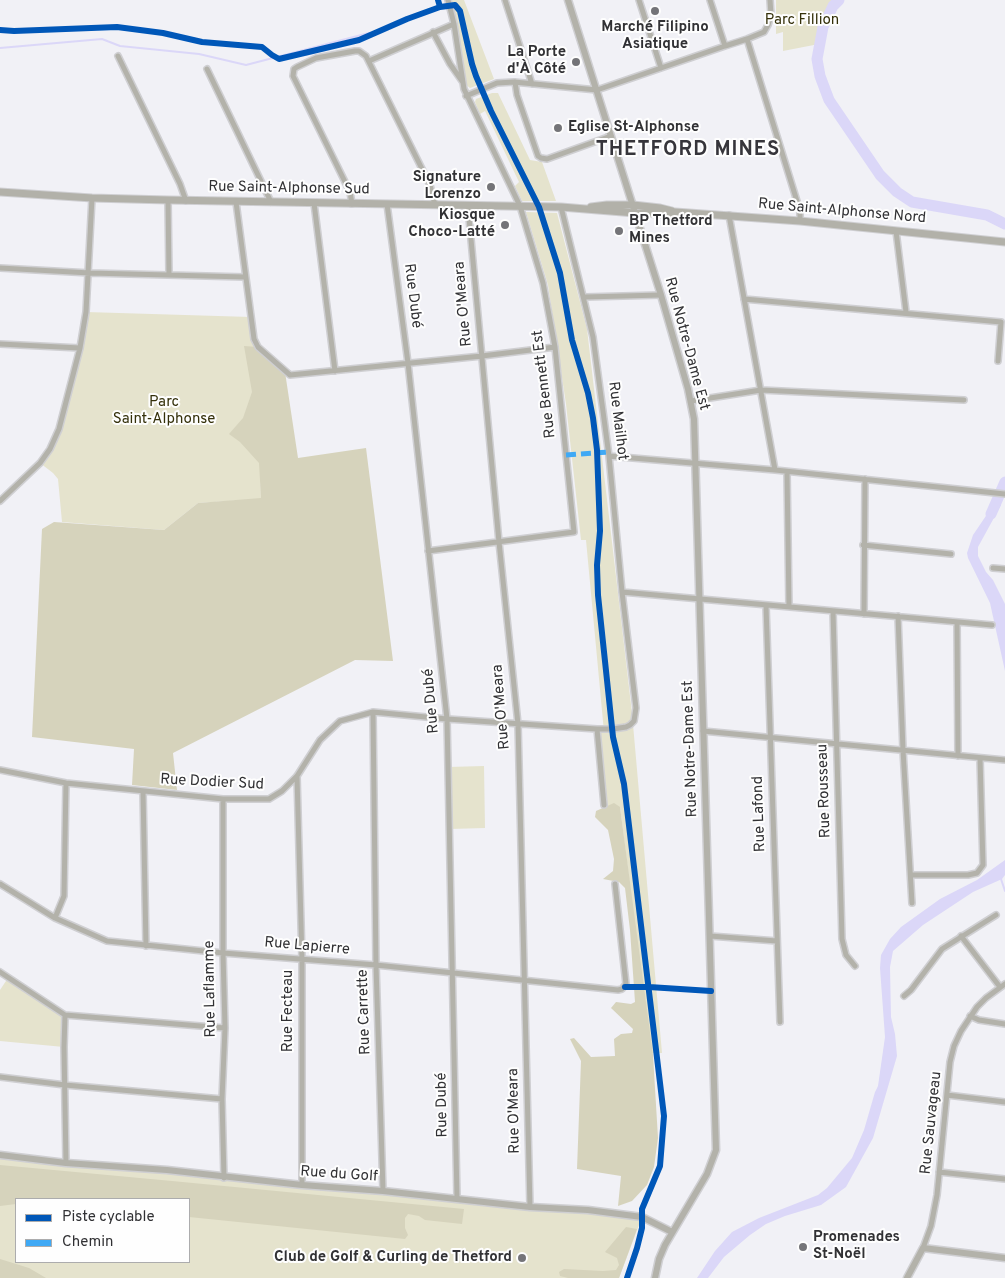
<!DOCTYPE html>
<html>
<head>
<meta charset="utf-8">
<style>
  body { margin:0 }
  #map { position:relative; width:1005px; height:1278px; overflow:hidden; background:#f1f1f6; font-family:Overpass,sans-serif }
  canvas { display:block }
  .legend { position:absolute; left:15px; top:1198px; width:175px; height:65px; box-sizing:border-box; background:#fefefe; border:1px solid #acacad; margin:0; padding:6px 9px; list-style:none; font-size:15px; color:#313134 }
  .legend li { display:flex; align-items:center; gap:10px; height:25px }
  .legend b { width:25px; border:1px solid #acacad }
</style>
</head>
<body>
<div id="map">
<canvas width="1005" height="1278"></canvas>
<ul class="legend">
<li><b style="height:6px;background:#0057b8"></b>Piste cyclable</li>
<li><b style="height:6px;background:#3fa9f5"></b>Chemin</li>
</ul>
</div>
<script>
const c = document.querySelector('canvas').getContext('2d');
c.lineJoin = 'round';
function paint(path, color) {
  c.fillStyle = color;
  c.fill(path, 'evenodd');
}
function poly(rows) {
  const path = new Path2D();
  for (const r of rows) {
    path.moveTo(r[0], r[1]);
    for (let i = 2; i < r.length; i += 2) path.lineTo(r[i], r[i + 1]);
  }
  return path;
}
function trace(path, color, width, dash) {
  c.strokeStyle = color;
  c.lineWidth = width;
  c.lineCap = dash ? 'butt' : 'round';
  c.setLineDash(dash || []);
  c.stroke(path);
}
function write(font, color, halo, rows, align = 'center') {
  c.font = font + ' Overpass,sans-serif';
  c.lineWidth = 4;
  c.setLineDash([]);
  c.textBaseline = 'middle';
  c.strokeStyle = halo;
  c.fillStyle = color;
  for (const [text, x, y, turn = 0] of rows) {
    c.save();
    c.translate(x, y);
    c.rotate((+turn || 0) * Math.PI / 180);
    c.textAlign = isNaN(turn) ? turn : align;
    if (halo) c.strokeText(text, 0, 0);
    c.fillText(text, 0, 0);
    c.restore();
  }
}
const green = poly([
  [451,0,464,0,494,79,470,88,465,84],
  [776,0,839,0,833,6,823,27,819,44,783,51,783,32,776,34],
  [492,93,498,93,530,160,542,162,556,201,522,201,515,186,519,182,485,111,480,114,475,102,476,99],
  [526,212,557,213,587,329,632,713,662,1053,651,1053,620,807,607,807,599,732,604,732,586,540,581,540,566,404,548,285],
  [86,312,251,317,258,347,261,499,198,503,164,530,62,522,58,479,53,473,40,463,59,429],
  [484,766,485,828,450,829,448,767],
  [8,978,65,1015,64,1047,0,1041,0,990],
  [0,1155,642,1217,619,1278,0,1278],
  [16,1199,189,1199,189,1262,16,1262]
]);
const forest = poly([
  [244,346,258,347,285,372,298,458,366,448,393,661,355,660,173,753,177,790,132,785,134,749,32,737,42,529,54,522,164,530,198,503,261,498,259,463,240,442,229,434,243,418,252,392],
  [614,803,620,807,653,1055,658,1138,654,1167,647,1185,632,1201,618,1206,621,1176,577,1169,581,1061,570,1039,574,1038,591,1057,615,1056,614,1039,621,1034,632,1033,633,1029,611,1008,616,1002,631,1004,635,1002,630,930,625,888,619,882,603,879,613,871,614,859,608,830,595,817,596,811],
  [0,1165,172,1181,464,1209,462,1224,425,1220,419,1216,408,1214,405,1218,405,1228,408,1235,405,1239,189,1217,189,1199,16,1199,16,1204,0,1206],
  [626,1227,637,1229,619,1278,568,1278,560,1276,559,1272,564,1269,603,1271,616,1270,619,1265,617,1258,605,1252],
  [0,1259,29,1268,46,1278,0,1278]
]);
const water = poly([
  [996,501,1001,505,978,547,978,556,986,572,993,580,1005,604,1005,671,990,603,968,558,967,553,973,535],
  [1005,860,1005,875,1002,879,973,892,923,925,893,951,890,967,891,1017,895,1034,897,1056,873,1138,846,1187,821,1205,785,1216,766,1224,750,1235,724,1257,708,1278,697,1278,715,1251,732,1232,759,1218,818,1195,827,1188,852,1158,864,1130,875,1092,878,1086,885,1037,880,968,881,955,890,939,901,927,940,899,977,880]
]);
const stream = poly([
  [0,48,102,39,120,46,199,54,246,65,369,33],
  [1001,879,1005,891]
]);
const river = poly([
  [839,0,833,6,823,27,817,59,820,76,829,100,880,175,897,192,912,202,987,215,1005,224],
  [991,514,1005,482]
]);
const minor = poly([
  [505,0,532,84],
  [639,0,661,68],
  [710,0,725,46],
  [433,32,450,64,462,81],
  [747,39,800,211,800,221],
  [118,56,180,184,186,201],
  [369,61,454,24],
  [207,69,271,202],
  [515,82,517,95,538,156,541,158,547,159,611,136],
  [466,96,497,83,514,82,597,90,725,46,747,39,764,32,768,25,771,15,770,0],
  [168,200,169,275],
  [236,202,254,339,258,347,290,375,482,356,555,347],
  [314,203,335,371],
  [352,204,350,192,293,76,294,69,297,67,316,58,355,51,359,51,366,56,430,185,435,205],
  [387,204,408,363,447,719,457,1198],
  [468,207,499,542,518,724,530,1207],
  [729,215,775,470],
  [896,231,906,312],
  [0,268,90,273,245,277],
  [585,297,661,295],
  [744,299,1001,322,998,361],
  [0,344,80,348],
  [691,401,761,390,964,400],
  [609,456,775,470,1005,494],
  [787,472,789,607],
  [0,501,40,463,50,449,59,429,80,348,86,312,92,198],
  [863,545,951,554],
  [428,551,574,532,555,347,543,283,520,206,464,89,454,24,448,0],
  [993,568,1005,569],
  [622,592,992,625],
  [766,606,780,1022],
  [833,611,842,939,846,955,855,966],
  [864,614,865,479],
  [898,616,903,750,912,903],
  [957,622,958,756],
  [373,712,376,965,383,1191],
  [597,729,604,805],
  [703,731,1005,760],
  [0,770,66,783,223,799,269,799,282,791,297,776,320,740,340,721,373,712,447,719,597,729,613,729,626,727,630,725,634,721,636,708,622,592,609,456,593,337,561,207],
  [297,776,302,960,302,1185],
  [143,791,146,946],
  [223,799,223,953,225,1028,222,1099,224,1178],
  [911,875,968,875,977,873,983,865,980,758],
  [0,884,55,918,107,941,223,953,376,965,618,990,622,989,626,984,615,884],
  [55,918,64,896,66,783],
  [710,936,777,941],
  [961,936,1000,987],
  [0,972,65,1015,225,1028],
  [904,996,911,990,942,949,996,915],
  [65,1015,64,1047,66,1163],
  [970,1016,979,1020,1005,1024],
  [0,1077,65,1085,222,1099],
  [947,1095,1005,1102],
  [939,1172,1005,1179],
  [923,1248,931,1226,937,1195,950,1062,954,1046,961,1031,977,1007,986,998,1005,984]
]);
const tertiary = poly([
  [568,0,661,295,688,389,694,419,716,1150,707,1174,665,1245,659,1259,655,1278],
  [0,1155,66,1163,167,1170,302,1185,383,1191,530,1207,588,1210,642,1217,672,1232],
  [907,1278,923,1248,1005,1258]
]);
const secondary = poly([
  [0,192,92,198,168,200,561,207,635,213,664,214,675,212,800,221,1005,242],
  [591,207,607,205,633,205,660,208,672,211]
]);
const quiet = poly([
  [566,455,608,452]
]);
const cycleway = poly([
  [438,0,440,7,455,5,460,11,472,64,476,76,491,111,539,207,560,273,572,340,588,393,593,418,597,450,600,531,597,565,598,595,613,737,624,784,664,1116,660,1166,642,1209,642,1228,637,1248,627,1278],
  [0,30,14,31,117,27,163,33,202,42,262,47,272,55,279,59,359,40,407,19,440,7],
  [625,987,649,987,711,991]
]);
const markers = [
  [655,11,5,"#747478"],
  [576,62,5,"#747478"],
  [558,128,5,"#747478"],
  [491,187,5,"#747478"],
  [505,225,5,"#747478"],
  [619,231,5,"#747478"],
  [803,1247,5,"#747478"],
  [522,1258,5,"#747478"]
];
const parkNames = [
  ["Parc Fillion",802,21],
  ["Parc",164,403],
  ["Saint-Alphonse",164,420]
];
const poiNames = [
  ["Marché Filipino",655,28,"center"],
  ["Asiatique",655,45,"center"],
  ["La Porte",566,53],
  ["d'À Côté",566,70],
  ["Eglise St-Alphonse",568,128,"left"],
  ["Signature",481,178],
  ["Lorenzo",481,195],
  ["Kiosque",495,216],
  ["Choco-Latté",495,233],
  ["BP Thetford",629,222,"left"],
  ["Mines",629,239,"left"],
  ["Promenades",813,1238,"left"],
  ["St-Noël",813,1255,"left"],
  ["Club de Golf & Curling de Thetford",512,1258]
];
const streetNames = [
  ["Rue Saint-Alphonse Sud",289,189,1],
  ["Rue Saint-Alphonse Nord",842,212,5],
  ["Rue Dubé",412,296,83],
  ["Rue O'Meara",464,304,-95],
  ["Rue Notre-Dame Est",686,344,75],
  ["Rue Bennett Est",545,384,-97],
  ["Rue Mailhot",617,421,83],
  ["Rue Dubé",432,701,-95],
  ["Rue O'Meara",502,707,-95],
  ["Rue Notre-Dame Est",691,749,-92],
  ["Rue Dodier Sud",212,783,3],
  ["Rue Rousseau",825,791,-92],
  ["Rue Lafond",760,814,-92],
  ["Rue Lapierre",307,947,5],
  ["Rue Laflamme",211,989,-91],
  ["Rue Fecteau",289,1011,-90],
  ["Rue Carrette",365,1012,-92],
  ["Rue Dubé",443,1105,-91],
  ["Rue O'Meara",515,1111,-91],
  ["Rue Sauvageau",932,1123,-84],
  ["Rue du Golf",339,1175,4]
];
const districtNames = [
  ["THETFORD MINES",688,151]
];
paint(green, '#e5e3cd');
paint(forest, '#d6d3bc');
paint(water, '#dbd7f8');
trace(stream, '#dbd7f8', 2);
trace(river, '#dbd7f8', 11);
trace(minor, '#cfcfd2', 8);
trace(tertiary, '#cfcfd2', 9);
trace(secondary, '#cfcfd2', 9);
trace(minor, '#b3b2aa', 5);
trace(tertiary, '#b3b2aa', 6);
trace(secondary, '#b2b1a9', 7);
trace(quiet, '#3fa9f5', 5, [10, 5]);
trace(cycleway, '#0057b8', 6);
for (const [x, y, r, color] of markers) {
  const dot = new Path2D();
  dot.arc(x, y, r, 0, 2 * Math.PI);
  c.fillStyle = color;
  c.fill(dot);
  trace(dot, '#fefefe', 2);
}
write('15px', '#34300a', '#fefefe', parkNames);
write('bold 15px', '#313134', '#fefefe', poiNames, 'right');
write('15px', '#313134', '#fefefe', streetNames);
c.letterSpacing = '1px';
write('bold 20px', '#36353b', '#fefefe', districtNames);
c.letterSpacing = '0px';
</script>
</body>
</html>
